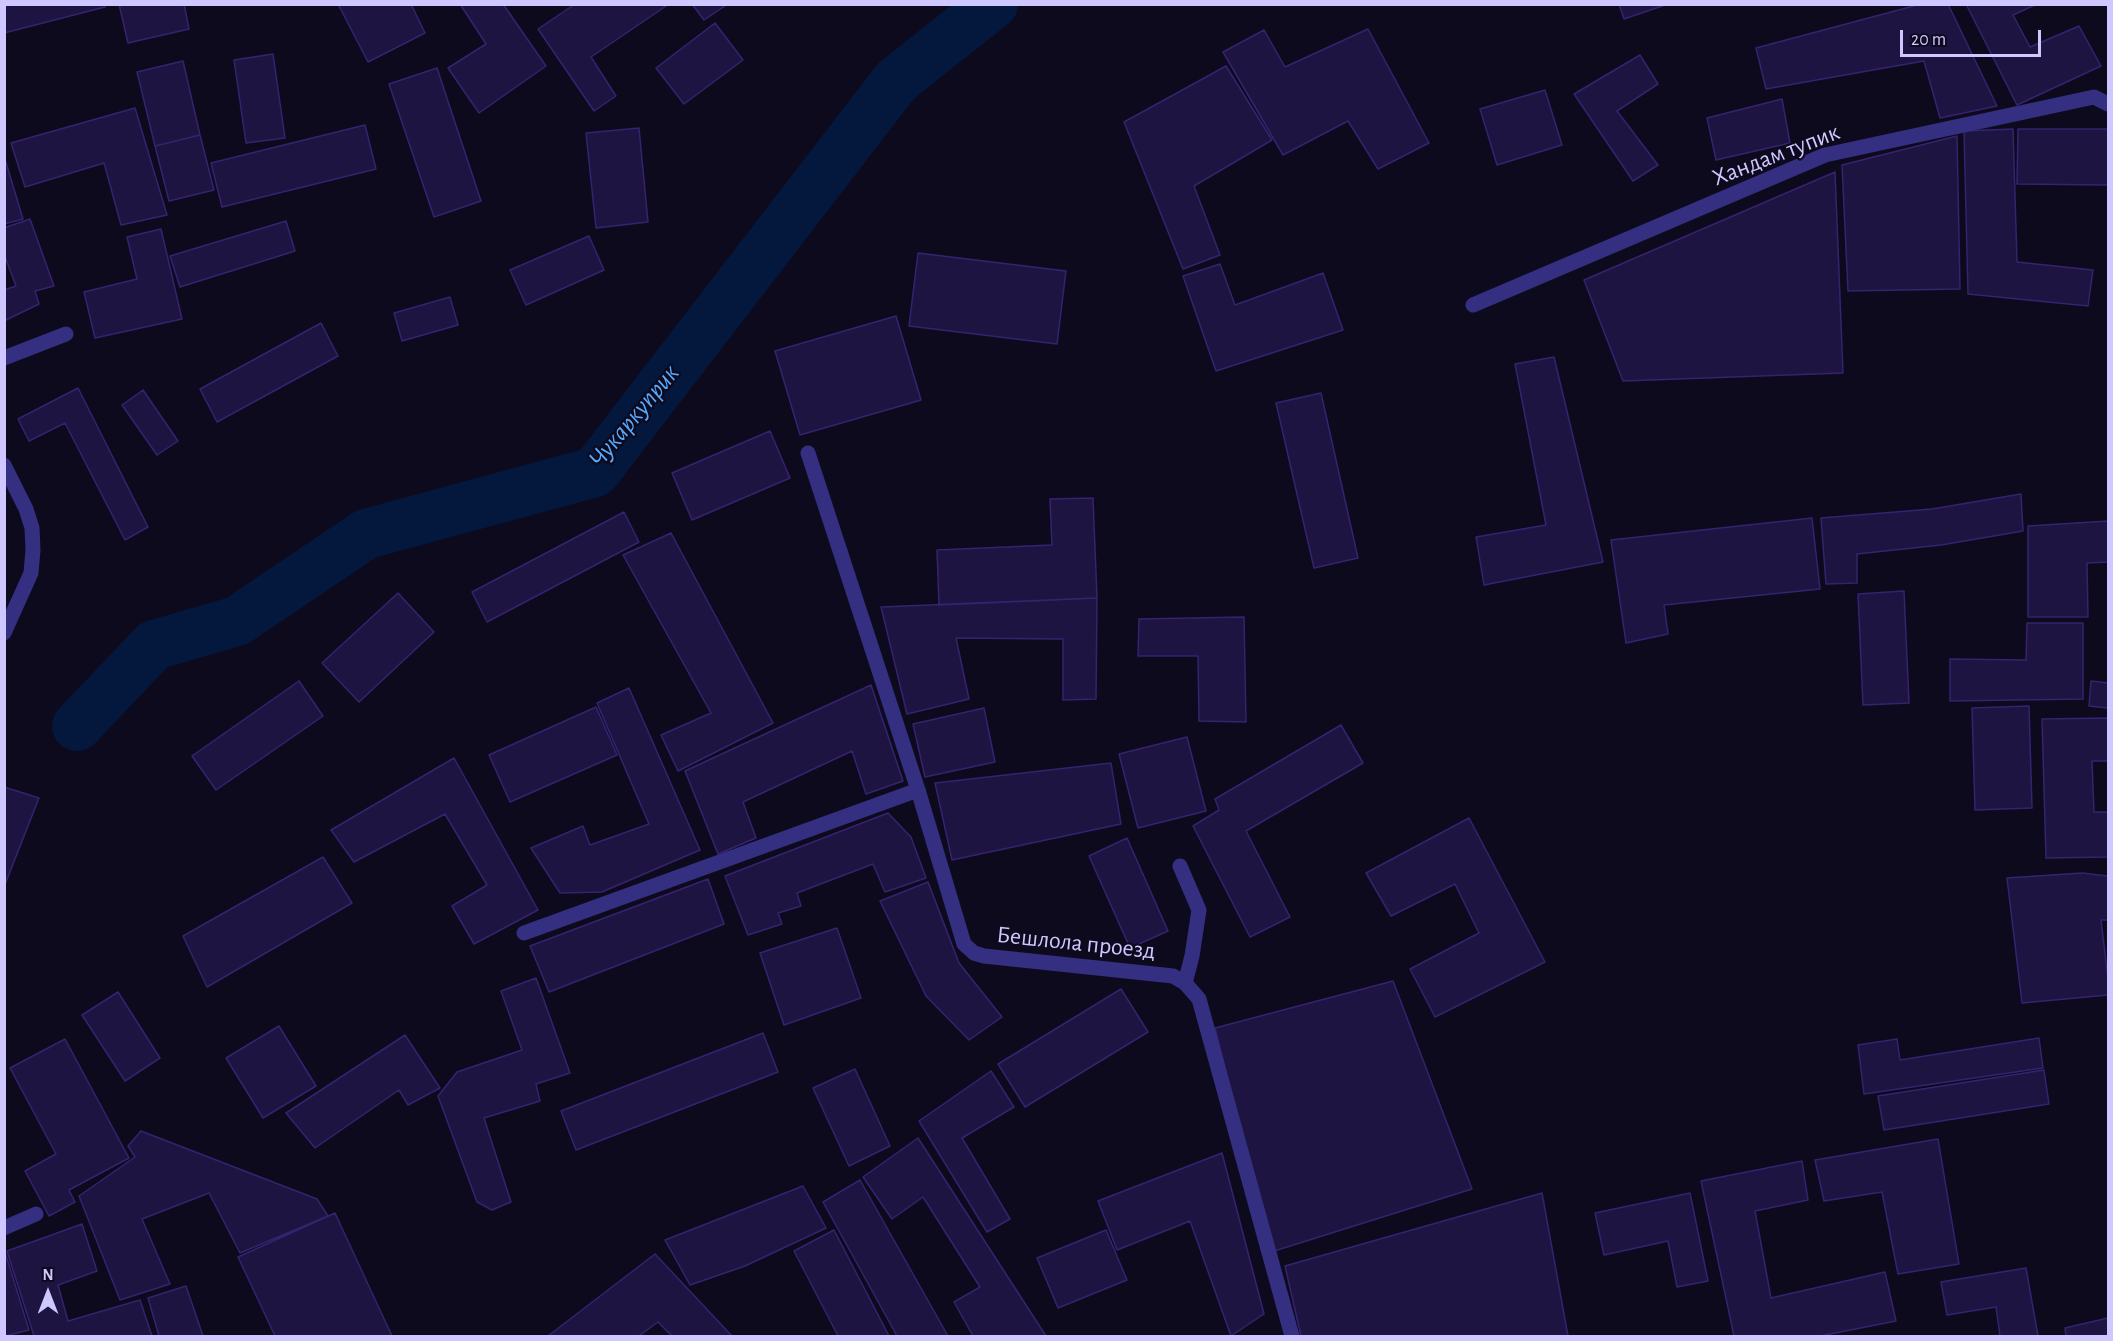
<!DOCTYPE html>
<html>
<head>
<meta charset="utf-8">
<style>
  body { margin:0 }
  #map { position:relative; width:2113px; height:1341px; overflow:hidden; background:#0e0a1e; font-family:"Alegreya Sans",sans-serif }
  canvas { display:block }
  .frame { position:absolute; inset:0; border:6px solid #cfc7ff; pointer-events:none }
  .north { position:absolute; left:18px; top:1263px; width:60px; height:60px; -webkit-text-stroke:4px #0e0a1e; paint-order:stroke; rotate:0deg; font-size:16px; font-weight:700; line-height:24px; text-align:center; color:#cfc7ff }
  .north::after { content:''; display:block; margin:auto; width:21px; height:27px; background:#cfc7ff; clip-path:polygon(50% 0,100% 100%,50% 72%,0 100%) }
  .scale { position:absolute; left:1900px; top:30px; width:141px; height:27px; box-sizing:border-box; border:3px solid #cfc7ff; border-top:0; padding-left:8px; font-size:18px; line-height:21px; white-space:nowrap; color:#cfc7ff; -webkit-text-stroke:4px #0e0a1e; paint-order:stroke }
</style>
</head>
<body>
<div id="map">
<canvas width="2113" height="1341"></canvas>
<div class="frame"></div>
<div class="north">N</div>
<div class="scale">20 m</div>
</div>
<script>
const c = document.querySelector('canvas').getContext('2d');
c.lineJoin = 'round';
function poly(rows) {
  const path = new Path2D();
  for (const r of rows) {
    path.moveTo(r[0], r[1]);
    for (let i = 2; i < r.length; i += 2) path.lineTo(r[i], r[i + 1]);
  }
  return path;
}
function trace(path, color, width, dash) {
  c.strokeStyle = color;
  c.lineWidth = width;
  c.lineCap = dash ? 'butt' : 'round';
  c.setLineDash(dash || []);
  c.stroke(path);
}
function paint(path, color) {
  c.fillStyle = color;
  c.fill(path, 'evenodd');
}
function write(font, color, halo, rows, align = 'center') {
  c.font = font + ' "Alegreya Sans",sans-serif';
  c.lineWidth = 4.5;
  c.setLineDash([]);
  c.textBaseline = 'middle';
  c.strokeStyle = halo;
  c.fillStyle = color;
  for (const [text, x, y, turn = 0] of rows) {
    c.save();
    c.translate(x, y);
    c.rotate((+turn || 0) * Math.PI / 180);
    c.textAlign = isNaN(turn) ? turn : align;
    if (halo) c.strokeText(text, 0, 0);
    c.fillText(text, 0, 0);
    c.restore();
  }
}
const canal = poly([
  [77,726,154,645,237,621,366,534,595,472,896,81,993,4]
]);
const building = poly([
  [4,4,104,4,105,7,4,33,4,4],
  [119,4,184,4,189,29,128,43,119,4],
  [338,4,411,4,425,33,368,62,338,4],
  [460,4,503,4,546,66,479,113,448,68,486,44,460,4],
  [575,4,669,4,591,57,616,96,594,111,538,29,575,4],
  [692,4,724,4,725,6,704,20,692,4],
  [1619,4,1668,4,1624,19,1619,4],
  [1921,4,1948,4,1997,106,1940,118,1924,61,1766,89,1756,48,1921,4],
  [1966,4,2037,4,2013,15,2030,47,2079,26,2101,66,2017,105,1966,4],
  [715,23,743,60,684,104,656,68,715,23],
  [1368,29,1429,143,1378,169,1348,121,1283,155,1223,52,1264,30,1285,67,1368,29],
  [273,54,285,138,246,143,234,60,273,54],
  [1640,55,1658,84,1617,111,1658,165,1633,181,1574,94,1640,55],
  [183,61,200,135,155,146,137,72,183,61],
  [1226,66,1272,140,1194,186,1220,255,1183,269,1124,122,1226,66],
  [437,68,481,201,434,217,389,84,437,68],
  [1545,90,1562,145,1497,165,1480,109,1545,90],
  [1782,99,1790,143,1716,160,1707,118,1782,99],
  [135,108,167,215,121,225,104,163,25,187,11,143,135,108],
  [365,125,376,169,222,207,211,163,365,125],
  [639,128,648,222,596,228,586,133,639,128],
  [2013,129,2017,262,2093,270,2088,306,1968,294,1964,131,2013,129],
  [2018,129,2108,129,2108,185,2017,184,2018,129],
  [200,135,214,190,169,201,155,146,200,135],
  [1957,136,1960,289,1848,291,1842,165,1957,136],
  [4,156,23,219,4,224,4,156],
  [1835,172,1843,373,1623,381,1584,280,1835,172],
  [30,219,54,286,35,291,39,304,4,321,4,290,16,286,4,254,4,228,30,219],
  [286,221,295,251,180,287,170,256,286,221],
  [161,229,182,319,95,338,84,292,137,279,127,237,161,229],
  [589,236,604,270,526,305,510,270,589,236],
  [918,253,1066,271,1057,344,909,326,918,253],
  [1220,264,1235,305,1323,273,1343,330,1216,371,1183,276,1220,264],
  [450,297,458,325,402,341,394,313,450,297],
  [896,316,921,400,800,435,775,351,896,316],
  [321,323,338,356,217,422,200,389,321,323],
  [1554,357,1603,562,1484,585,1476,537,1546,525,1515,364,1554,357],
  [78,388,148,527,125,540,65,423,29,441,18,419,78,388],
  [143,390,178,441,157,455,122,405,143,390],
  [1321,393,1358,558,1314,568,1276,403,1321,393],
  [770,431,790,478,692,520,672,473,770,431],
  [2021,494,2023,531,1941,545,1857,554,1857,583,1826,584,1821,518,1932,509,2021,494],
  [1093,498,1097,598,939,605,937,550,1052,545,1050,499,1093,498],
  [624,512,639,542,487,622,472,592,624,512],
  [1812,518,1820,589,1664,605,1668,634,1626,643,1611,540,1812,518],
  [2108,521,2108,562,2087,563,2088,617,2028,617,2028,526,2108,521],
  [671,533,773,723,678,771,661,735,711,713,623,555,671,533],
  [1904,591,1909,703,1863,705,1858,594,1904,591],
  [398,593,434,632,359,702,322,663,398,593],
  [1097,598,1096,699,1063,700,1063,639,956,638,969,699,907,714,881,607,1097,598],
  [1244,617,1246,722,1199,721,1198,656,1138,656,1139,619,1244,617],
  [2027,623,2083,623,2083,699,1950,701,1950,659,2026,660,2027,623],
  [299,681,323,716,216,790,192,756,299,681],
  [2091,681,2108,683,2108,708,2089,706,2091,681],
  [871,685,903,781,866,794,852,751,743,802,756,838,718,854,685,771,871,685],
  [629,688,700,850,602,892,560,893,531,848,583,826,590,845,649,824,597,703,629,688],
  [2029,706,2032,808,1975,810,1972,708,2029,706],
  [596,707,617,755,510,802,489,755,596,707],
  [984,708,995,762,925,777,913,724,984,708],
  [2108,718,2108,761,2092,761,2094,812,2108,812,2108,857,2046,858,2042,719,2108,718],
  [1341,725,1363,763,1246,831,1290,917,1250,937,1193,826,1219,810,1215,799,1341,725],
  [1187,737,1206,811,1138,828,1119,754,1187,737],
  [454,758,538,910,474,944,452,906,487,885,445,814,354,862,331,830,454,758],
  [1111,763,1121,824,952,860,935,783,1111,763],
  [4,787,39,798,4,887,4,787],
  [888,813,911,837,926,878,885,892,873,864,797,893,801,906,778,913,782,924,748,935,725,876,888,813],
  [1469,818,1545,962,1435,1017,1410,969,1479,933,1455,884,1391,916,1366,873,1469,818],
  [1127,838,1168,931,1130,948,1089,856,1127,838],
  [323,857,352,903,207,987,183,936,323,857],
  [2082,873,2108,876,2108,920,2101,920,2108,979,2108,995,2022,1003,2007,878,2082,873],
  [708,879,724,924,549,992,530,946,708,879],
  [928,882,959,963,1002,1017,969,1040,926,996,880,901,928,882],
  [837,928,861,998,784,1025,760,953,837,928],
  [536,978,570,1073,536,1084,540,1101,484,1118,511,1202,492,1210,477,1202,438,1096,457,1072,522,1050,501,991,536,978],
  [1393,981,1472,1189,1271,1252,1215,1028,1393,981],
  [1121,989,1148,1032,1025,1107,998,1064,1121,989],
  [118,992,160,1058,125,1081,82,1015,118,992],
  [279,1026,316,1086,263,1118,226,1058,279,1026],
  [763,1033,778,1072,576,1150,561,1111,763,1033],
  [405,1035,440,1088,408,1105,399,1090,315,1148,286,1113,405,1035],
  [2039,1038,2043,1068,1864,1094,1858,1045,1897,1039,1900,1060,2039,1038],
  [65,1039,129,1158,69,1190,75,1202,49,1216,25,1171,56,1154,10,1068,65,1039],
  [855,1069,890,1146,849,1166,813,1088,855,1069],
  [2044,1070,2049,1104,1884,1130,1878,1096,2044,1070],
  [991,1071,1014,1107,962,1138,1010,1219,987,1232,919,1121,991,1071],
  [141,1131,317,1199,328,1216,240,1253,209,1193,142,1219,170,1284,120,1300,79,1196,135,1157,128,1146,141,1131],
  [918,1138,1046,1336,973,1336,954,1302,980,1287,923,1197,892,1219,863,1177,918,1138],
  [1938,1139,1959,1264,1898,1274,1882,1192,1824,1201,1815,1160,1938,1139],
  [1222,1153,1264,1314,1231,1336,1190,1221,1117,1250,1098,1201,1222,1153],
  [1802,1161,1808,1200,1755,1211,1771,1298,1885,1272,1896,1321,1820,1336,1734,1336,1701,1181,1802,1161],
  [860,1180,948,1336,897,1336,823,1202,860,1180],
  [803,1186,826,1228,745,1266,690,1285,665,1240,803,1186],
  [1542,1193,1568,1336,1301,1336,1285,1266,1542,1193],
  [1690,1193,1708,1281,1677,1287,1668,1241,1604,1255,1595,1213,1690,1193],
  [335,1213,392,1336,275,1336,238,1257,335,1213],
  [82,1224,97,1271,58,1285,68,1321,140,1300,152,1336,34,1336,7,1251,82,1224],
  [834,1230,889,1336,838,1336,794,1251,834,1230],
  [1106,1230,1127,1280,1058,1308,1037,1258,1106,1230],
  [5,1252,29,1330,5,1336,4,1336,5,1252],
  [655,1254,732,1336,672,1336,658,1322,639,1336,548,1336,655,1254],
  [2026,1268,2038,1336,2000,1336,1996,1307,1947,1315,1941,1282,2026,1268],
  [186,1286,203,1336,159,1336,148,1298,186,1286],
  [2108,1318,2108,1336,2066,1336,2065,1328,2108,1318]
]);
const service = poly([
  [4,358,66,334],
  [1180,866,1199,910,1192,956,1185,983],
  [524,933,918,790],
  [4,1228,36,1214]
]);
const minor = poly([
  [1473,305,1825,155,2094,97,2108,104],
  [808,453,918,790,964,944,974,953,984,956,1173,976,1185,983,1199,999,1292,1336]
]);
const tertiary = poly([
  [4,465,26,509,32,528,33,550,31,573,4,633]
]);
const streetNames = [
  ["Хандам тупик",1776,155,-21],
  ["Бешлола проезд",1076,943,6]
];
const waterNames = [
  ["Чукаркуприк",634,416,-50]
];
trace(canal, '#04173d', 50);
paint(building, '#1e1441');
trace(building, '#352370', 1.5);
trace(service, '#352f82', 15);
trace(minor, '#352f82', 15);
trace(tertiary, '#352f82', 15);
write('24px', '#cfc7ff', '#0e0a1e', streetNames);
write('italic 26px', '#5af', '#0e0a1e', waterNames);
</script>
</body>
</html>
